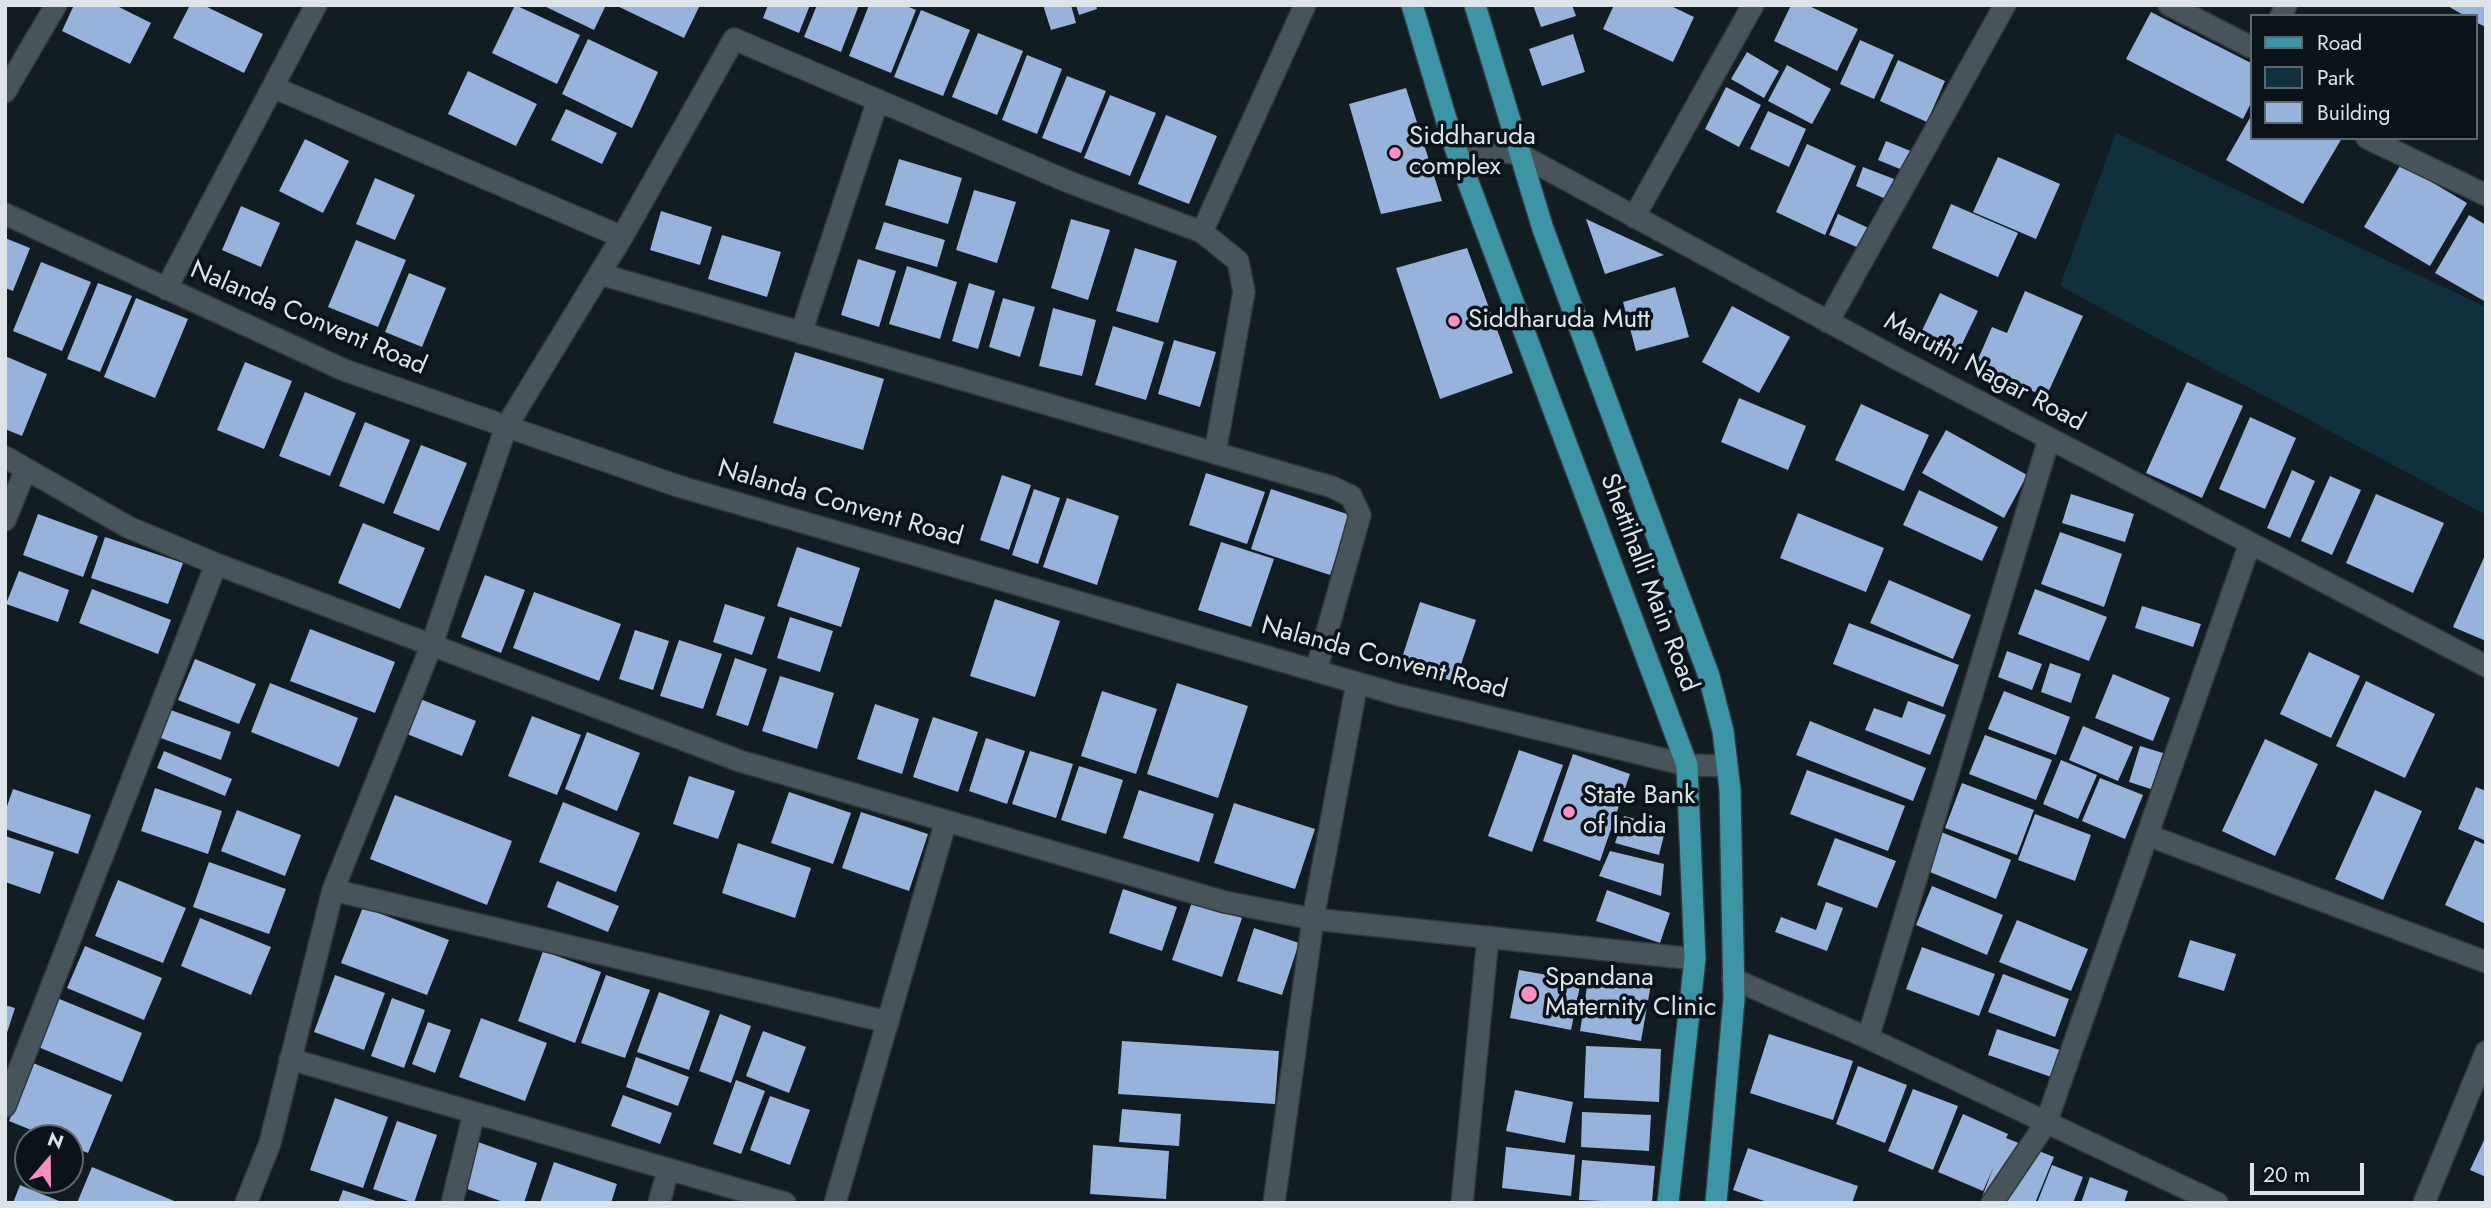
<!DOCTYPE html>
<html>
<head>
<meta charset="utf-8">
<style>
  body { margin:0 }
  #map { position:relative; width:2491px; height:1208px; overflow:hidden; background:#121c23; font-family:Jost,sans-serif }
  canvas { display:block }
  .frame { position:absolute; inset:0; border:7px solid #dde4e9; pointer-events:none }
  .legend { position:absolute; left:2250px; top:14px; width:228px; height:126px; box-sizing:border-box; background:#091319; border:2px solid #5e676c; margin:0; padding:9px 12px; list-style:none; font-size:21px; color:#dde4e9 }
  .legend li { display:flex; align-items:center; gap:14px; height:35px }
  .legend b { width:35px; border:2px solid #5e676c }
  .north { position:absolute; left:14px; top:1124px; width:70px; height:70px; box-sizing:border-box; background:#091319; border:2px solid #5e676c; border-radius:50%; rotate:20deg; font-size:19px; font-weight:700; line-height:28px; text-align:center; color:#dde4e9 }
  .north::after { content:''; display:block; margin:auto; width:24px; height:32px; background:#fb8fc4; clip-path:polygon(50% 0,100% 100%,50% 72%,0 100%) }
  .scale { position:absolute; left:2250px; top:1163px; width:114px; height:32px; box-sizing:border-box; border:4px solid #dde4e9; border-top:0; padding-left:9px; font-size:21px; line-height:24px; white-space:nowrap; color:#dde4e9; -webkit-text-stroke:5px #091319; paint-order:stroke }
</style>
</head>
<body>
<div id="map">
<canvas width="2491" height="1208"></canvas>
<div class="frame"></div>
<ul class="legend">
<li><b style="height:9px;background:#3c94a4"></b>Road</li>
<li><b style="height:19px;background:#103040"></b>Park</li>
<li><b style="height:19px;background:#98b3db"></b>Building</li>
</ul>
<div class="north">N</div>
<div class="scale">20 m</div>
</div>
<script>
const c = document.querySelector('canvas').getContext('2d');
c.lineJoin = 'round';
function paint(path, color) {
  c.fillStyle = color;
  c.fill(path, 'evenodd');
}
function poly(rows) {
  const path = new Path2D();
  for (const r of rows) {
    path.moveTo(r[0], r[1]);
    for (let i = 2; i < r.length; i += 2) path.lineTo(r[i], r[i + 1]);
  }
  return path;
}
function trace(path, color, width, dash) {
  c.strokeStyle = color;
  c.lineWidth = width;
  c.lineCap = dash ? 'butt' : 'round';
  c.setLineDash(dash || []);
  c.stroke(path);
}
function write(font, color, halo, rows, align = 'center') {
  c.font = font + ' Jost,sans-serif';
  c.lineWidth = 7;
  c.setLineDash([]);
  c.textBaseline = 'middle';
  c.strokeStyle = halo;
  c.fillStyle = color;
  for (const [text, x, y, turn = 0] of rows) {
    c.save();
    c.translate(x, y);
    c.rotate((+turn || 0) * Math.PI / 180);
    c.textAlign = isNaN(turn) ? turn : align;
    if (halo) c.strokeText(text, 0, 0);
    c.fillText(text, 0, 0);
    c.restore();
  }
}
const green = poly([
  [2116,133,2486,307,2486,515,2060,286]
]);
const building = poly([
  [74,5,115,5,151,23,130,64,62,31],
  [190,5,203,5,263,34,244,73,173,38],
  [515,5,580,35,557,84,492,53],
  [542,5,606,5,594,30],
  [615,5,700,5,684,38],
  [768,5,810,5,799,33,763,18],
  [817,5,859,5,841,52,804,37],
  [869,5,904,5,916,10,891,73,849,56],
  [1043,5,1071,5,1076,23,1051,30],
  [1076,5,1096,5,1097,9,1079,15],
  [1533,5,1572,5,1576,16,1541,27],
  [1614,5,1669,5,1694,17,1673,62,1603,29],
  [1791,5,1807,5,1858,29,1837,71,1774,41],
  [2446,5,2486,5,2486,27,2475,22,2475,16,2465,16],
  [921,10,970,30,943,96,894,77],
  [2151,12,2251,63,2251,103,2243,119,2126,59],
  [978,33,1023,51,997,115,952,97],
  [1573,34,1585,72,1542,86,1529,49],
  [588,39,658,72,632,128,562,94],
  [1860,40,1894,55,1874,99,1840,84],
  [1747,52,1779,71,1764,98,1731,79],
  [1027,55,1062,69,1037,134,1002,120],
  [1898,60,1945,81,1927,122,1880,101],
  [1787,65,1831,89,1812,124,1768,101],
  [468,71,537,104,516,146,448,114],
  [1067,76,1106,91,1081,153,1042,138],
  [1726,87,1761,105,1739,147,1705,129],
  [1406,88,1442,201,1381,214,1349,104],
  [1110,95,1156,113,1130,176,1084,158],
  [566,109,617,133,602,164,551,140],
  [1768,111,1806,129,1789,167,1750,149],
  [1166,115,1217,136,1189,204,1138,184],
  [2251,116,2251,138,2342,138,2303,204,2226,160],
  [305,139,349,161,323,213,279,191],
  [1886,141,1913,152,1905,171,1878,160],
  [1807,144,1856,166,1825,235,1776,212],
  [1998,157,2060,184,2036,239,1973,212],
  [899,159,962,178,948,224,885,205],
  [2401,164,2467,203,2430,266,2364,227],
  [1863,167,1894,179,1886,199,1856,186],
  [375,178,415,195,395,240,356,224],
  [974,190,1016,202,997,263,956,250],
  [1951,204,2018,233,1998,277,1932,248],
  [241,206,280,223,261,267,222,250],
  [661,211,712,227,700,265,650,250],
  [1838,214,1875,231,1866,251,1829,235],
  [2469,215,2486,225,2486,302,2435,273],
  [1071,219,1110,230,1088,300,1051,288],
  [1586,219,1664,255,1605,274],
  [884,222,945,240,937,267,875,249],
  [722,235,781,252,767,297,708,279],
  [5,238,30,248,13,291,5,288],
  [356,240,406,260,378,327,328,307],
  [1135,248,1177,261,1158,323,1116,311],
  [1467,248,1513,373,1440,399,1396,268],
  [858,259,896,271,879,327,841,315],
  [41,262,91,282,62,351,13,331],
  [907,266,957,282,940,339,889,324],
  [409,273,446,288,422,347,385,332],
  [98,283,132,296,100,372,67,359],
  [969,283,995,291,978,349,952,341],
  [1675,287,1689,337,1636,351,1623,302],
  [2025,291,2083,316,2046,397,1975,366,1992,327,2007,333],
  [1940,293,1978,311,1955,359,1917,341],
  [136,298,188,319,155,398,104,377],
  [1003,298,1035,307,1020,357,989,347],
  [1732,306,1790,337,1759,393,1702,362],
  [1053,308,1096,320,1082,376,1039,366],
  [1113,326,1164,342,1146,400,1095,385],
  [1174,340,1216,352,1200,407,1158,394],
  [795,352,884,379,863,450,773,423],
  [5,356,47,374,22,436,5,429],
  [245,362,292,381,264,449,217,430],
  [2187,382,2243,406,2202,498,2146,473],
  [305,392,356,413,330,476,279,456],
  [1739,398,1806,426,1788,470,1721,442],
  [1861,404,1929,435,1904,491,1835,460],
  [2250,417,2296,438,2265,509,2219,489],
  [365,422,410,440,384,504,339,486],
  [1946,430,2027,475,2004,518,1922,473],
  [421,445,467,463,439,531,393,513],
  [2292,470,2315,481,2290,538,2267,528],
  [1206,473,1265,492,1247,544,1189,525],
  [1002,475,1031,485,1009,550,980,540],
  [2330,476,2361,490,2332,555,2301,541],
  [1034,489,1060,498,1038,564,1012,555],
  [1271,489,1350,515,1330,575,1251,549],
  [1919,490,1998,527,1982,561,1903,525],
  [2071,494,2134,514,2125,542,2062,523],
  [2376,494,2444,523,2413,593,2346,563],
  [1067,498,1119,516,1097,585,1043,567],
  [1798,513,1884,548,1866,592,1780,558],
  [38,514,98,536,83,577,23,555],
  [363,523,425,548,400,609,338,583],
  [2060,532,2122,554,2104,607,2041,584],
  [105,537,183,563,168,604,91,578],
  [1221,542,1274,559,1251,627,1198,610],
  [797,547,860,568,841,627,777,606],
  [2486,553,2486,641,2453,627],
  [19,571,69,590,58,622,6,604],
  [485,575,525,590,501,653,461,637],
  [1889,580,1971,615,1953,659,1870,623],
  [92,589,171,620,158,654,79,623],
  [2035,589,2107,617,2089,661,2018,634],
  [534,592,621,624,599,681,513,648],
  [995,599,1060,621,1035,697,970,676],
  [1420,602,1476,620,1455,682,1400,664],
  [725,604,765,617,752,655,713,642],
  [2142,606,2201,624,2193,647,2135,628],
  [790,617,833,631,820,672,777,658],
  [1849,623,1959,665,1943,707,1833,664],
  [310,629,395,662,375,713,290,681],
  [635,630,669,641,653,690,619,679],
  [679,640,722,654,703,709,660,696],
  [2007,651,2042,664,2032,690,1998,677],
  [2309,652,2360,676,2331,738,2280,714],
  [735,658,767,669,748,726,716,715],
  [195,659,256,684,239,724,178,700],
  [2050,663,2081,674,2071,703,2041,692],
  [2113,674,2170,698,2153,741,2095,718],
  [780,676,834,693,817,749,762,731],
  [2366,681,2435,714,2405,778,2336,746],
  [270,683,358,718,339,767,251,732],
  [1177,683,1248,706,1218,798,1147,774],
  [1102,691,1157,709,1136,774,1081,756],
  [2004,691,2070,717,2056,755,1988,729],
  [420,699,476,721,462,756,407,734],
  [1908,701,1946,715,1930,755,1865,730,1874,708,1902,718],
  [875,704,919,719,902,774,857,759],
  [168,709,231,732,221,760,158,737],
  [532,716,581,735,557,795,508,776],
  [933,717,978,732,958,792,913,777],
  [1810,721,1926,768,1913,801,1796,755],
  [2083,726,2133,747,2118,781,2069,760],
  [587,732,640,753,617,811,565,789],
  [1985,735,2052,760,2036,800,1969,774],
  [986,738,1025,751,1007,804,969,791],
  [2265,739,2318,764,2275,856,2222,831],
  [2140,746,2163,753,2151,789,2129,782],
  [1519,750,1563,765,1532,852,1488,836],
  [164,751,232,779,225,796,157,768],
  [1030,751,1073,764,1056,818,1012,804],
  [1573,754,1630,774,1600,861,1543,841],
  [2061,760,2097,775,2078,819,2043,804],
  [1079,766,1123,780,1106,834,1061,820],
  [1807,770,1905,806,1888,851,1790,814],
  [689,776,735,791,718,839,673,824],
  [2100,778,2143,795,2125,839,2082,821],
  [1962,783,2034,810,2017,855,1945,828],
  [2476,787,2486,791,2486,841,2458,829],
  [155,788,222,811,208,854,141,831],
  [13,789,91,815,78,854,5,829,5,812],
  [1139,790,1214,814,1199,862,1123,838],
  [2375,790,2422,811,2383,900,2335,879],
  [789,792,851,813,833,864,771,843],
  [395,795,512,841,487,905,370,859],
  [563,802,640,833,616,892,539,862],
  [1234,803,1315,829,1295,889,1214,863],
  [237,810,301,835,285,876,221,851],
  [861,812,928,834,909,891,842,868],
  [2035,814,2091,835,2075,881,2018,860],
  [1624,816,1666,827,1659,855,1615,843],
  [1941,832,2011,860,1996,899,1925,870],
  [5,836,54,852,40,894,5,882],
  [1835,838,1896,861,1877,908,1817,885],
  [2475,840,2486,845,2486,924,2445,905],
  [738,843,811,868,795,918,722,893],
  [1610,851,1664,864,1661,896,1599,876],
  [209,862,286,889,269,934,193,907],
  [118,880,186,908,163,963,95,936],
  [557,881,619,906,608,932,547,907],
  [1932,886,2003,915,1987,955,1916,925],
  [1123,889,1177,907,1162,951,1109,933],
  [1607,890,1670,913,1660,943,1596,921],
  [1192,902,1242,918,1222,977,1172,960],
  [1826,902,1843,908,1827,951,1775,932,1781,917,1816,930],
  [363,907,449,940,427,995,341,963],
  [200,918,271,947,251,995,181,966],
  [2017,920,2088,949,2071,991,1999,962],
  [1254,928,1299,943,1282,995,1237,981],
  [2190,940,2236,954,2224,991,2178,977],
  [85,946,162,978,144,1020,67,988],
  [1922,947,1995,974,1979,1016,1906,989],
  [543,951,601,972,575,1043,518,1021],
  [1519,970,1581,981,1571,1030,1510,1018],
  [1589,974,1651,984,1641,1041,1580,1031],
  [2003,974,2069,999,2055,1037,1988,1012],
  [335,975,385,993,364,1050,314,1032],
  [606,975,650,990,625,1058,581,1043],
  [659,992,710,1011,689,1070,637,1052],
  [57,998,142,1033,122,1082,36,1046],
  [392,998,425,1010,404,1068,371,1056],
  [5,1005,15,1008,6,1036,5,1036],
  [720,1014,751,1026,731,1083,699,1071],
  [481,1018,547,1043,525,1101,459,1077],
  [428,1022,451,1030,435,1073,412,1064],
  [1997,1029,2066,1052,2057,1079,1988,1055],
  [763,1031,806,1047,789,1093,746,1076],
  [1769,1034,1853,1061,1833,1120,1750,1093],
  [1122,1041,1279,1051,1275,1104,1118,1094],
  [1586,1046,1661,1049,1659,1102,1584,1098],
  [636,1057,689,1077,678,1106,626,1087],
  [33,1063,112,1095,88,1153,70,1146,70,1138,51,1138,9,1121],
  [1858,1066,1907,1085,1885,1143,1836,1124],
  [736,1080,765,1091,741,1154,713,1144],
  [1913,1089,1958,1106,1933,1170,1888,1151],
  [1515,1090,1573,1102,1565,1143,1506,1131],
  [623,1095,672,1113,660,1144,611,1126],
  [770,1096,810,1110,790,1165,750,1150],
  [335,1098,388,1117,363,1188,310,1170],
  [1122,1109,1181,1114,1179,1146,1119,1142],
  [1582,1112,1651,1115,1649,1151,1581,1147],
  [1963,1114,2008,1134,2006,1138,2054,1157,2035,1203,1995,1203,1982,1197,1994,1166,1983,1191,1938,1172],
  [397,1121,437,1135,414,1203,373,1189],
  [2486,1136,2486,1177,2470,1170],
  [478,1142,537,1163,524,1203,506,1203,462,1187],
  [1093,1145,1169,1151,1166,1199,1090,1194],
  [1506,1147,1575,1155,1571,1196,1502,1188],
  [1748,1148,1858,1186,1852,1203,1770,1203,1733,1190],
  [1582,1160,1655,1166,1652,1203,1579,1200],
  [554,1162,617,1184,611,1203,540,1203],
  [2052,1165,2083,1177,2073,1203,2037,1203],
  [92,1167,179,1203,77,1203],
  [2090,1177,2128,1191,2124,1203,2081,1203],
  [20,1185,64,1203,13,1203],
  [343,1190,379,1202,379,1203,338,1203]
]);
const minor = poly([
  [2169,5,2251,47],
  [2281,16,2286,5],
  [273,87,622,237],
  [5,92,56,5],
  [2367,138,2486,195],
  [1453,142,1521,155,1901,361,2486,666],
  [5,214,344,370,678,486,1399,695,1687,765,1727,766],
  [1634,217,1753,5],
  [1202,232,1305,5],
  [600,274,1332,487,1351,496,1360,515,1316,671],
  [166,289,316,5],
  [1828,322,2005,5],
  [801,333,878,100],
  [5,457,128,527,216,564,740,761,1225,902,1313,919,1695,959],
  [5,520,26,469],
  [2147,835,2486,962],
  [333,890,888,1022],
  [1733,979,1868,1038,2217,1203],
  [1868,1038,2049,439],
  [290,1059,785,1203],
  [5,1106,216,564],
  [246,1203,270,1143,333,890,432,644,506,427,622,237,734,39,1069,182,1202,232,1238,261,1244,292,1215,453],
  [452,1203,474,1113],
  [659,1203,668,1170],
  [835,1203,946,821],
  [1274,1203,1313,919,1357,683],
  [1462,1203,1488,937],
  [1992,1203,2046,1123,2250,543],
  [2424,1203,2486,1052]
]);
const major = poly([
  [1412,5,1453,142,1687,765,1695,959,1668,1203],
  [1475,5,1543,229,1709,676,1723,731,1730,790,1734,999,1716,1203]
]);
const markers = [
  [1395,153,7,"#fb8fc4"],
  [1454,321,7,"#fb8fc4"],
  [1569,812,7,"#fb8fc4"],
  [1529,994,9,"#fb8fc4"]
];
const poiNames = [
  ["Siddharuda",1409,138],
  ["complex",1409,168],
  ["Siddharuda Mutt",1468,321],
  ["State Bank",1583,797],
  ["of India",1583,827],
  ["Spandana",1545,979],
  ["Maternity Clinic",1545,1009]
];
const streetNames = [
  ["Nalanda Convent Road",308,319,23],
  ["Maruthi Nagar Road",1984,373,28],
  ["Nalanda Convent Road",840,504,16],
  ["Shettihalli Main Road",1648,583,69],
  ["Nalanda Convent Road",1384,659,15]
];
paint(green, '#103040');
paint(building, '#98b3db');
trace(minor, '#31383d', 24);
trace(major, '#31383d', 24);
trace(minor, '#48545b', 21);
trace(major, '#3c94a4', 21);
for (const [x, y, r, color] of markers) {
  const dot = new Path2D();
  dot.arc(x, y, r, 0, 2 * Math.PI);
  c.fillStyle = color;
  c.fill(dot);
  trace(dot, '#091319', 2.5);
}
write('26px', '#dde4e9', '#091319', poiNames, 'left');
write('26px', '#dde4e9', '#091319', streetNames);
</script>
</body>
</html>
